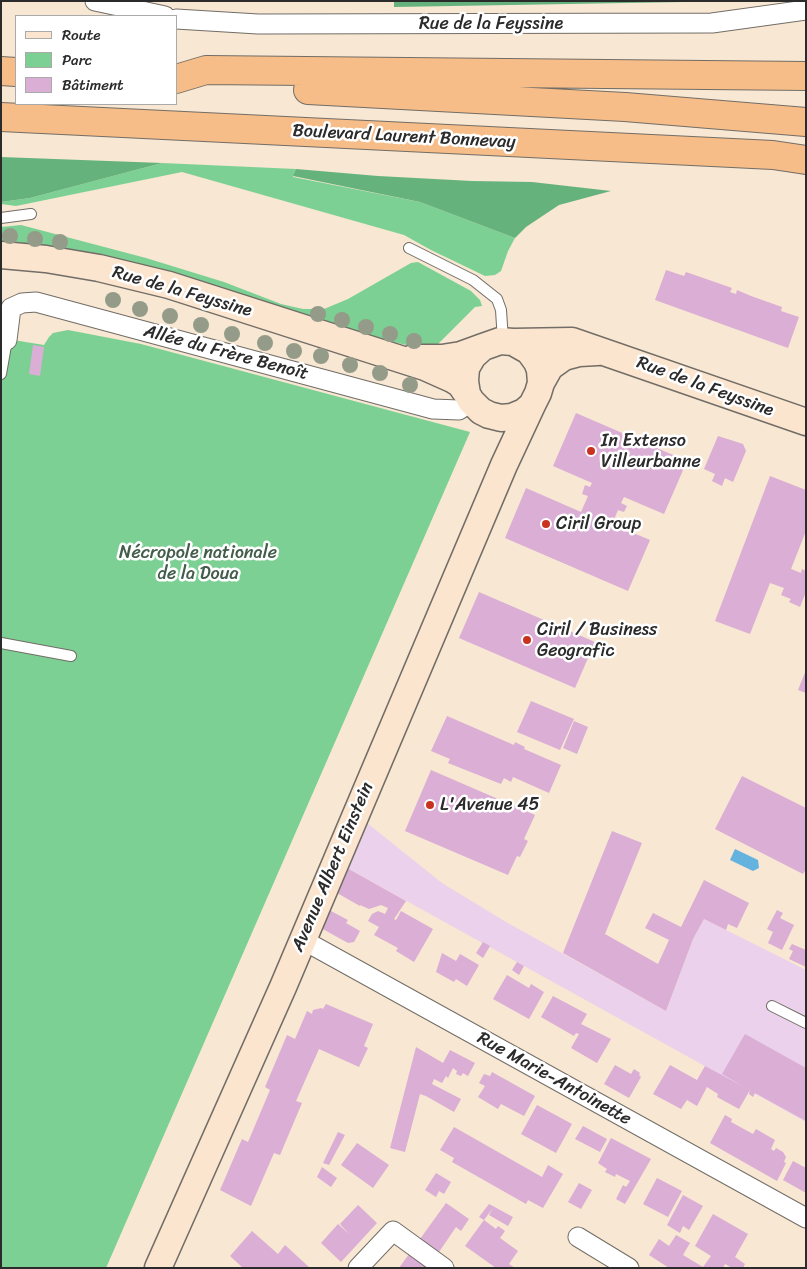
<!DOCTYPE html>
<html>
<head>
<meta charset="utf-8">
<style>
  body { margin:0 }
  #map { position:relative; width:807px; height:1269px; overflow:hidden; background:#f7e7d3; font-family:Sriracha,sans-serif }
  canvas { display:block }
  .frame { position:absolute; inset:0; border:2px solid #2b2b2b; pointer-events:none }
  .legend { position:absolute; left:15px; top:15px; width:162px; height:90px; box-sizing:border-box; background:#fff; border:1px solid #aaa; margin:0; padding:6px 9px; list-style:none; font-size:15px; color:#2b2b2b }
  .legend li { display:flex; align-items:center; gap:10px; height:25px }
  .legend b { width:25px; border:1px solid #aaa }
</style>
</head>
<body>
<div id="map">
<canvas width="807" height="1269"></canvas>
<div class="frame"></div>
<ul class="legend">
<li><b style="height:6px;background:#fce5cf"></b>Route</li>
<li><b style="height:14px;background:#7cd093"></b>Parc</li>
<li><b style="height:14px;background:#daaed5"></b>Bâtiment</li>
</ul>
</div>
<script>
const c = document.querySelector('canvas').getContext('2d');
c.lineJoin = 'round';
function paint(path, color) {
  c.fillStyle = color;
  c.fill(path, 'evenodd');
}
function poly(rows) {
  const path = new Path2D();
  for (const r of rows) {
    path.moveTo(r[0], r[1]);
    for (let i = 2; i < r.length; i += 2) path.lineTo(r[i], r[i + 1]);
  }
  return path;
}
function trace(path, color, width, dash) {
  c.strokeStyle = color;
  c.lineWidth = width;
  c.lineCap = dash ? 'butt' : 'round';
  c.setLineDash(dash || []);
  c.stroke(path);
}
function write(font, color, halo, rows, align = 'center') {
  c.font = font + ' Sriracha,sans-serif';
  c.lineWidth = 5;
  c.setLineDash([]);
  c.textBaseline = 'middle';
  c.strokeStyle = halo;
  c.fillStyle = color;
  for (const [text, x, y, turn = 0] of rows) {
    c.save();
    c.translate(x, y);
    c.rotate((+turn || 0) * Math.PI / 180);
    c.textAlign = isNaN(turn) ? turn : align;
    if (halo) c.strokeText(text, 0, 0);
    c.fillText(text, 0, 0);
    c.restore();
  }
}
const built = poly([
  [367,823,442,883,506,922,666,1011,693,939,704,919,806,970,806,1122,347,868]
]);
const green = poly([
  [162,163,296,169,293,177,420,202,515,238,508,251,501,271,495,275,485,276,431,250,404,235,182,172,16,206,1,204,1,202,30,198],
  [21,225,146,258,224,282,281,304,303,309,324,309,348,299,411,263,418,262,471,291,480,300,482,306,475,307,438,344,418,348,1,244,1,227],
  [68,330,141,344,470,432,106,1268,1,1268,1,338,44,345,49,337,53,333]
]);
const forest = poly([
  [394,1,741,1,394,7],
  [1,157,162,163,30,198,1,202],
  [296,169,378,176,472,181,532,182,611,191,559,205,526,227,515,238,420,202,293,176]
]);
const water = poly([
  [735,849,758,860,759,868,753,871,730,860]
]);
const building = poly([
  [666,270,684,276,686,272,732,288,730,292,736,294,737,290,751,296,782,307,781,311,799,317,788,348,655,300],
  [33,345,44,347,40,376,29,374],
  [576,413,687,461,664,514,624,497,621,503,627,506,624,512,618,510,612,524,650,540,628,591,505,538,526,488,581,512,588,496,582,494,585,485,590,487,592,483,553,466],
  [718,436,743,444,746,451,733,482,725,478,722,486,712,481,715,474,704,469],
  [770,476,806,490,806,531,791,569,801,573,802,569,806,571,806,592,800,607,789,602,791,599,781,595,784,588,770,583,750,634,715,621],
  [479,592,595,642,575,688,459,638],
  [806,670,806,693,798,690],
  [531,701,574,719,560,750,517,732],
  [447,716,514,745,515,742,525,747,524,749,561,765,549,793,513,777,511,782,504,778,501,784,448,763,450,759,431,751],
  [574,721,588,727,577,754,563,748],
  [431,770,535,815,524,839,528,841,520,857,517,856,508,875,405,831],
  [742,776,806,808,806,869,803,874,715,829],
  [612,831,642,843,605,934,658,964,669,940,645,928,653,913,681,927,704,880,749,903,737,928,728,924,726,930,704,919,693,939,666,1011,563,953],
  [347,868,406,901,394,919,396,920,401,911,433,929,414,962,396,951,398,948,374,935,379,927,368,921,372,914,378,911,385,914,388,908,381,905,369,909,360,905,360,906,337,893],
  [329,910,348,920,346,923,360,931,354,942,348,943,321,928],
  [777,910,783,913,780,918,794,925,782,950,768,943,773,932,767,929],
  [483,942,490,946,483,958,476,953],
  [792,944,806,950,806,967,789,959,793,951,789,949],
  [442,953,456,961,460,954,479,965,467,986,456,979,454,982,436,972],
  [517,962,524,966,519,975,512,970],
  [507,975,529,988,531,984,544,992,529,1019,493,999],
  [553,996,587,1014,581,1024,611,1039,597,1063,571,1048,579,1034,576,1033,574,1036,541,1017],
  [326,1004,373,1024,364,1046,368,1048,359,1067,319,1049,296,1101,302,1103,280,1155,274,1153,251,1206,220,1190,242,1139,248,1142,270,1090,265,1087,287,1035,295,1039,307,1011,312,1014,313,1010,321,1008,323,1009],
  [745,1034,806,1068,806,1121,755,1093,753,1097,749,1094,750,1090,739,1109,717,1097,718,1094,707,1087,697,1106,687,1100,681,1109,653,1094,670,1065,697,1080,705,1066,746,1088,722,1074],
  [416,1047,443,1063,450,1050,475,1063,468,1076,463,1073,461,1076,456,1074,457,1071,453,1068,448,1078,446,1076,442,1083,434,1079,432,1084,461,1099,454,1112,426,1096,420,1094,405,1152,390,1148],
  [615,1065,631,1074,634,1069,640,1073,639,1075,641,1077,629,1098,604,1084],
  [492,1072,535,1096,524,1116,501,1104,498,1109,478,1097,485,1086,479,1083,484,1074,490,1076],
  [537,1105,572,1124,556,1153,521,1134],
  [725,1115,732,1119,731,1122,753,1134,756,1129,775,1140,771,1149,774,1151,776,1148,783,1152,786,1157,784,1162,786,1163,777,1181,710,1143],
  [583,1126,607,1139,600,1152,575,1139],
  [454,1127,542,1177,548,1165,563,1174,543,1208,528,1200,526,1204,452,1162,454,1158,440,1150],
  [338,1132,345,1135,329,1165,323,1163],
  [611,1138,651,1159,625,1204,616,1199,623,1185,626,1187,630,1181,616,1174,615,1177,605,1172,607,1169,598,1163],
  [357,1143,389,1165,373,1188,341,1165],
  [793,1161,806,1168,806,1193,783,1180],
  [322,1167,337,1178,331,1187,317,1177],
  [436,1173,451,1182,444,1194,439,1191,436,1197,425,1190],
  [657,1178,682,1191,668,1217,643,1204],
  [579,1183,592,1190,581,1209,568,1202],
  [683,1195,703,1206,689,1230,683,1226,680,1233,667,1225],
  [446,1203,469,1219,461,1231,456,1227,439,1252,420,1239],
  [489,1204,513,1217,508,1226,489,1215,493,1208,484,1220,496,1229,498,1226,505,1231,500,1238,518,1251,509,1264,515,1268,496,1268,465,1246,484,1220,479,1217],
  [358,1205,377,1223,341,1262,321,1243,338,1224,349,1234,340,1224],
  [713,1214,748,1234,735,1257,745,1264,743,1268,732,1268,725,1264,723,1268,669,1268,649,1255,659,1239,669,1246,676,1235,690,1243,683,1255,703,1267,711,1256,695,1246],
  [252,1231,278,1254,285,1245,310,1268,243,1268,230,1256],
  [409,1254,426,1265,424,1268,399,1268]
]);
const lane = poly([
  [1,218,31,214],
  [409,248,473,280,497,299,501,310,503,341],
  [1,374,7,340],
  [1,643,71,656],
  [772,1006,806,1023]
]);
const street = poly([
  [95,1,165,16],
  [176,19,258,24,712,23,806,10],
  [7,340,11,308,22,303,36,302,433,409,459,410,471,401],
  [303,940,806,1218],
  [578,1237,629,1268],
  [358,1268,393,1231,444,1268]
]);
const secondary = poly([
  [1,255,46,259,99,268,169,285,425,367,452,379,460,384,467,394],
  [513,342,572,341,806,422],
  [413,358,442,358,461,355,483,347,500,341,513,342,529,351,537,362,540,370,541,383,538,393,532,405,524,412,512,417,501,418,489,415,481,411,471,401,467,394,465,381,466,368,473,356,483,347],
  [541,383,550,367,564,357,579,353,597,352],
  [158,1268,283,987,504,465,532,405]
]);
const highway = poly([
  [1,71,16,72],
  [176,79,206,70,806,76],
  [308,90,625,107,806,122],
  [1,117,773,155,806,160]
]);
const trees = [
  [10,236],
  [35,239],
  [60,242],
  [113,300],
  [140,309],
  [318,314],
  [170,316],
  [342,320],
  [201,325],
  [366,327],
  [232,334],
  [390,334],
  [414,341],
  [265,343],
  [294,351],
  [321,356],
  [350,365],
  [380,373],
  [410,385]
];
const markers = [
  [591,451,5,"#c8321e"],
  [546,524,5,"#c8321e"],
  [527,640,5,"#c8321e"],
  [430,805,5,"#c8321e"]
];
const streetNames = [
  ["Rue de la Feyssine",491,24],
  ["Boulevard Laurent Bonnevay",404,137,3],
  ["Rue de la Feyssine",182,292,16],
  ["Allée du Frère Benoît",226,353,15],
  ["Rue de la Feyssine",705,387,20],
  ["Avenue Albert Einstein",333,867,-67],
  ["Rue Marie-Antoinette",554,1079,29]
];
const poiNames = [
  ["In Extenso",601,441],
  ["Villeurbanne",601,462],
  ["Ciril Group",556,524],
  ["Ciril / Business",537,630],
  ["Geografic",537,651],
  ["L'Avenue 45",440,805]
];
const parkNames = [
  ["Nécropole nationale",198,553],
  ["de la Doua",198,574]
];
paint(built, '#ebd1eb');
paint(green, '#7cd093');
paint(forest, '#65b27d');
paint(water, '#64b2de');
paint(building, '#daaed5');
trace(lane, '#726d66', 12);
trace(street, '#726d66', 21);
trace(secondary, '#726d66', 29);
trace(highway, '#726d66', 30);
trace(lane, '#fff', 10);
trace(street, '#fff', 19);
trace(secondary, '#fce5cf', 26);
trace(highway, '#f7bd88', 28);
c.fillStyle = '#949b88';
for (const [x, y] of trees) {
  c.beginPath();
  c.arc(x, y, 8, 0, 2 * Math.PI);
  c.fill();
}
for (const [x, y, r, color] of markers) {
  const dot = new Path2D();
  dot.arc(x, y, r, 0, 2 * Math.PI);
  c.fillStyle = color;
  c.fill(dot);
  trace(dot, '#fff', 2);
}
write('18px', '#2b2b2b', '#fff', streetNames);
write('18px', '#2b2b2b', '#fff', poiNames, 'left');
write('18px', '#435d4a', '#fff', parkNames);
</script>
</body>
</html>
